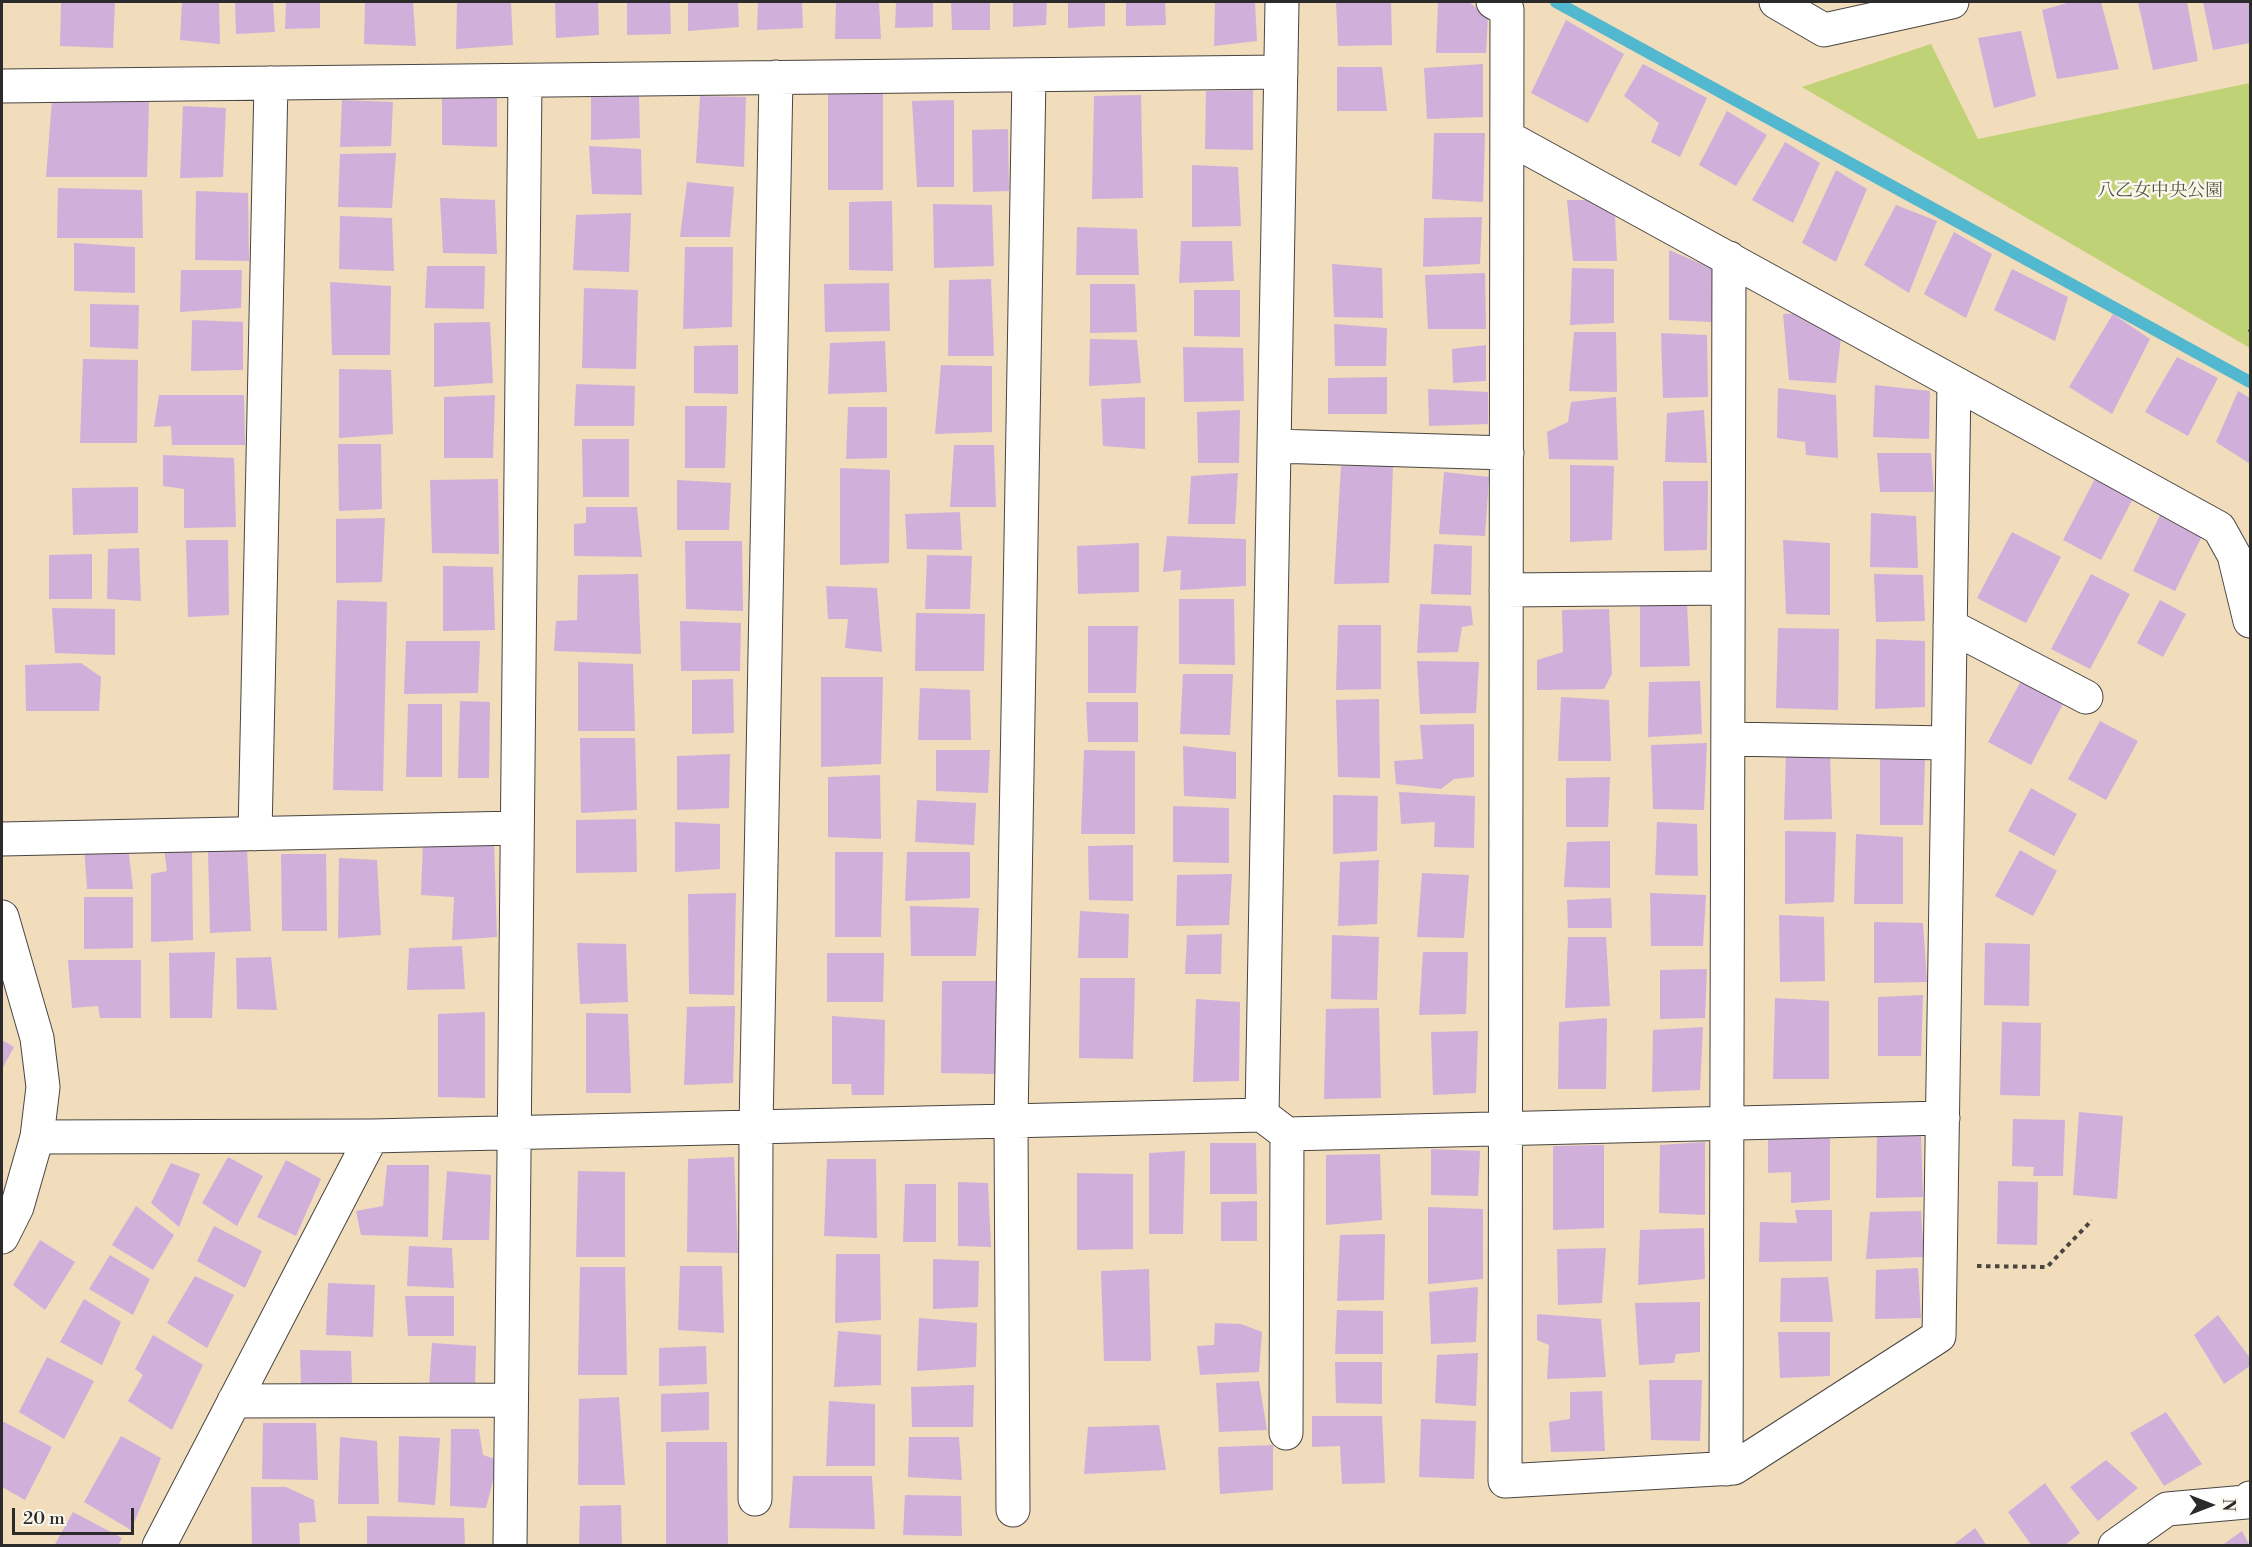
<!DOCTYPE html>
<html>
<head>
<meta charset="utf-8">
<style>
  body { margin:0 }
  #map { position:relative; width:2252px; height:1547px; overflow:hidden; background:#f1dcbc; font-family:"Libre Bodoni",serif }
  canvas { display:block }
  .frame { position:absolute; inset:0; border:3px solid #2b2b2b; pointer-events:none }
  .north { position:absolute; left:2180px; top:1475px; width:60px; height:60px; -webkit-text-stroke:4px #fbf7ec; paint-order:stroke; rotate:90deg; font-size:16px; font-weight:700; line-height:24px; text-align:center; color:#2b2b2b }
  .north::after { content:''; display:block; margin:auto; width:21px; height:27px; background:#2b2b2b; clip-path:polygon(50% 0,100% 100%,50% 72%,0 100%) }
  .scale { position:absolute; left:12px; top:1508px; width:122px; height:27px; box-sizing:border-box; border:3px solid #2b2b2b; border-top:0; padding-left:8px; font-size:18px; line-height:21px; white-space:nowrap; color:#2b2b2b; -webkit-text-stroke:4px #fbf7ec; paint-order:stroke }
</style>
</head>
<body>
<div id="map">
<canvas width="2252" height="1547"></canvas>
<div class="frame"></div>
<div class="north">N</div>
<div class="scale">20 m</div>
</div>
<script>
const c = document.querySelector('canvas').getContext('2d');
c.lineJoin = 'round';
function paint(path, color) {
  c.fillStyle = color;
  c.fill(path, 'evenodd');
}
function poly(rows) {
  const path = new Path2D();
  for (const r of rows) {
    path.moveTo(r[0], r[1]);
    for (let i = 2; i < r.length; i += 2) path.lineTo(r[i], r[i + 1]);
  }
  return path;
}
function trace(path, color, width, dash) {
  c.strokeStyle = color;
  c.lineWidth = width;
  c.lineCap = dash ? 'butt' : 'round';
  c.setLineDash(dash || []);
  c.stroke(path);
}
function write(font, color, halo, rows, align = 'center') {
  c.font = font + ' "Libre Bodoni","Noto Serif JP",serif';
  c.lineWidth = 5;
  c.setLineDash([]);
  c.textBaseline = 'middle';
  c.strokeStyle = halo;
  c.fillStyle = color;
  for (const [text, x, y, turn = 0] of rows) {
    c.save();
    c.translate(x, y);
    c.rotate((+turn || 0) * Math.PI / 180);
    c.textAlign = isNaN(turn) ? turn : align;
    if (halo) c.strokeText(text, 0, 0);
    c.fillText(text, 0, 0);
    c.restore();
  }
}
const green = poly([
  [1931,44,1978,139,2250,83,2250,348,1802,87]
]);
const stream = poly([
  [1556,2,2250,382]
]);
const building = poly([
  [61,2,115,2,113,48,60,46],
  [182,2,219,2,220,44,180,40],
  [235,2,273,2,275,32,236,34],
  [286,2,320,2,320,28,285,29],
  [365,2,413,2,416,46,364,44],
  [457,2,511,2,513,45,456,49],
  [555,2,598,2,599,35,556,38],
  [627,2,670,2,671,34,627,35],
  [688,2,738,2,739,27,688,31],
  [758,2,802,2,803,28,757,30],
  [836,2,879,2,881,39,835,39],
  [896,2,933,2,933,27,895,28],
  [951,2,990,2,990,30,952,30],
  [1013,2,1047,2,1046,25,1013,27],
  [1068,2,1105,2,1105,26,1068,28],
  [1126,2,1165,2,1166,25,1126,26],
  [1215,2,1255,2,1257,41,1214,46],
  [1336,2,1391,2,1392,45,1338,46],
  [1438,2,1469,2,1488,17,1486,53,1436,53],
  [2071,2,2101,2,2119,69,2057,79,2042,10],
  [2138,2,2187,2,2198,61,2153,70],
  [2203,2,2250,2,2250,43,2213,50],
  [1566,20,1624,54,1588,123,1531,93],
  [2021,31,2036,96,1994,108,1978,38],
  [1483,64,1483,117,1427,119,1424,68],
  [1643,64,1707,98,1680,157,1651,142,1659,123,1624,96],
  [1337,67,1382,67,1387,111,1337,111],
  [828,90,883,90,883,190,828,190],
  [1253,90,1253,150,1205,149,1206,91],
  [1141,95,1143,198,1092,199,1094,96],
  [591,96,639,96,640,138,591,140],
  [700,96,746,97,744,167,696,163],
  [442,98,497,98,497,147,442,145],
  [52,100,149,102,147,177,46,177],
  [342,100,393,102,391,146,340,147],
  [954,100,954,187,917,187,912,101],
  [183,106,226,108,223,177,180,178],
  [1727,111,1767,135,1736,186,1699,165],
  [1008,129,1009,191,973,192,972,130],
  [1434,133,1485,133,1483,202,1432,199],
  [1785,142,1820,163,1793,223,1752,200],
  [589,146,641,149,642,195,592,194],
  [396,153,392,208,338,207,340,154],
  [1192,165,1238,167,1241,226,1192,227],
  [1836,170,1867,189,1836,262,1802,243],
  [687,182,734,187,730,237,680,237],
  [58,188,142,190,143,238,57,238],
  [196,191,248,193,249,261,195,260],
  [440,198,495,200,497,254,443,253],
  [1567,200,1594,200,1615,216,1617,261,1573,261],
  [892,201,893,271,849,270,849,202],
  [933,204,992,205,994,266,934,268],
  [1896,205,1937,221,1909,293,1864,265],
  [631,213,629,272,573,270,576,215],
  [340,216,392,218,394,271,339,269],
  [1482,217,1480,264,1423,267,1424,218],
  [1077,227,1137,229,1139,275,1076,275],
  [1954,232,1992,254,1966,318,1924,294],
  [1181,241,1232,241,1234,281,1179,283],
  [74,243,135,247,135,293,74,291],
  [685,247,733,247,732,327,683,329],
  [1669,250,1713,269,1712,322,1669,320],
  [1332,264,1382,268,1383,318,1334,317],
  [427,266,485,266,484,309,425,308],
  [1572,268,1614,269,1614,323,1570,325],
  [2012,269,2068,297,2055,341,1994,310],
  [181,270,242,270,241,308,180,312],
  [1485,273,1486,329,1428,329,1425,275],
  [991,279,994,356,948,356,949,280],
  [330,282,391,286,390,355,332,355],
  [889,283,890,331,825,332,824,284],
  [1090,284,1135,284,1137,332,1090,333],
  [584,288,638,290,636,369,582,368],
  [1194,290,1240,290,1240,337,1194,336],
  [90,304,139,305,138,349,90,347],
  [1803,313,1841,337,1836,383,1789,380,1783,314],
  [2113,314,2150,339,2112,414,2069,387],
  [192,320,243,322,243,370,191,371],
  [490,322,493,383,434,387,434,323],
  [1334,324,1387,328,1386,366,1335,366],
  [1574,332,1616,332,1617,392,1569,391],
  [1661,333,1707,335,1708,397,1663,398],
  [1090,339,1137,340,1141,383,1089,386],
  [885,341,887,392,828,394,830,343],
  [738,345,738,394,694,393,694,346],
  [1486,345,1486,381,1453,383,1452,349],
  [1183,347,1243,348,1244,401,1184,402],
  [2177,357,2218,378,2188,436,2145,412],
  [83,359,138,360,137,443,80,443],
  [941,365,992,366,992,432,935,434],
  [339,369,391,370,393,434,339,438],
  [1387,377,1387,414,1328,414,1328,378],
  [576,384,635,386,634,426,574,426],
  [1875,385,1930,391,1929,439,1873,437],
  [1778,388,1836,395,1838,458,1806,455,1805,442,1777,438],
  [1428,389,1488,392,1488,424,1429,426],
  [2238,391,2250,398,2250,464,2216,442],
  [159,395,244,395,245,445,172,445,171,426,154,427],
  [495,395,493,458,444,458,444,397],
  [1145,397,1145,449,1103,446,1101,399],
  [1616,397,1618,460,1549,459,1547,432,1568,422,1571,402],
  [685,406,727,406,725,468,685,468],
  [848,407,887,407,887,458,846,459],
  [1240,410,1239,463,1198,463,1197,412],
  [1704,410,1707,463,1665,462,1667,413],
  [582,439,629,439,629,497,583,497],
  [338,444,381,444,382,509,339,511],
  [954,445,994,445,996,507,950,507],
  [1877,453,1931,453,1934,492,1880,492],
  [163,455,234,458,236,527,184,528,184,489,163,486],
  [1570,465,1614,466,1612,540,1570,542],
  [1341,466,1393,466,1389,583,1334,584],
  [840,468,890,470,889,563,840,565],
  [1444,472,1489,477,1485,536,1439,534],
  [1238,473,1235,524,1188,524,1191,476],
  [2097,475,2135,495,2101,560,2063,540],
  [498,479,499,554,432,553,430,480],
  [677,480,731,483,729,530,677,530],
  [1663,481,1708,481,1707,550,1664,551],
  [138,487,138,533,73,535,72,488],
  [586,507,637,507,642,557,574,556,574,524,586,523],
  [2162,511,2204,532,2175,591,2133,571],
  [960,512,962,550,907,549,905,514],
  [1871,513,1916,516,1918,568,1870,567],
  [385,518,382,582,336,583,336,519],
  [2012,532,2061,557,2026,623,1977,598],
  [1167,536,1246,539,1246,586,1180,590,1181,570,1163,572],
  [186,540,228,540,229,615,188,617],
  [1783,540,1830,543,1830,615,1786,614],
  [685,541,742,541,743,611,686,609],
  [1139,543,1139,592,1078,594,1077,546],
  [1434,544,1472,546,1471,595,1431,594],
  [139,548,141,601,107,599,108,549],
  [92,554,92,599,49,599,49,555],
  [927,555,972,556,970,609,925,609],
  [443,566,493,567,495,630,443,631],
  [638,574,641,654,554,651,556,621,577,620,578,575],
  [1874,574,1923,575,1925,621,1876,622],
  [2091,574,2130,594,2090,669,2051,649],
  [826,586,877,588,882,652,845,648,848,619,828,619],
  [1179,599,1234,599,1235,665,1179,664],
  [337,600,387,602,383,791,333,790],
  [2160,600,2186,614,2163,657,2137,643],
  [1420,604,1471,606,1473,625,1462,627,1458,652,1417,653],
  [1640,604,1687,604,1690,666,1640,667],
  [52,608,115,609,115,655,55,653],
  [1609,609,1612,674,1604,689,1537,690,1537,660,1563,652,1562,610],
  [916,613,985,614,984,671,915,671],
  [680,621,741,623,740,671,681,671],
  [1338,625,1381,625,1381,689,1336,690],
  [1088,626,1138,626,1136,693,1088,693],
  [1778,628,1839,629,1838,710,1776,708],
  [1876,639,1925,641,1925,707,1875,709],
  [406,641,480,641,478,693,404,694],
  [1417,661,1479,662,1476,713,1420,714],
  [578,662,633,664,635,731,578,731],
  [81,663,101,677,99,711,26,711,25,665],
  [1183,674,1233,674,1230,735,1180,734],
  [821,677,883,677,881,764,821,767],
  [733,679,734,733,692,734,692,680],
  [1700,681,1702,734,1648,737,1649,682],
  [2021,681,2063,704,2031,765,1988,742],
  [920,688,970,690,971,740,918,740],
  [1561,697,1609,700,1611,761,1558,761],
  [1379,699,1380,778,1338,777,1336,700],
  [460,701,490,702,489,778,458,778],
  [1086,702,1138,702,1138,742,1088,742],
  [408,704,442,704,442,777,406,777],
  [2100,721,2138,741,2106,800,2068,779],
  [1474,724,1474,777,1454,779,1441,789,1396,784,1394,761,1423,759,1420,725],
  [580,738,635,738,637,810,581,813],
  [1707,743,1704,810,1653,809,1651,745],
  [1183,746,1236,752,1236,799,1184,796],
  [936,750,990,750,988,793,936,791],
  [1084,750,1135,751,1135,834,1081,834],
  [1786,753,1830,756,1832,819,1784,820],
  [730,754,729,808,677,810,677,756],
  [1880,757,1925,759,1923,825,1880,825],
  [880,775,881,839,828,837,828,777],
  [1610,777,1608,827,1566,827,1566,778],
  [2031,788,2077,814,2054,856,2008,831],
  [1399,792,1475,796,1474,848,1434,847,1435,822,1401,824],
  [1333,795,1378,796,1377,851,1333,854],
  [917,800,976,803,974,845,915,842],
  [1173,806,1229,808,1229,863,1173,862],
  [636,819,637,872,576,873,576,820],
  [675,822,720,824,720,869,675,872],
  [1657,822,1697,824,1698,876,1655,875],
  [1785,831,1836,832,1834,902,1785,904],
  [1856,834,1903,837,1903,904,1854,904],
  [1610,841,1610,888,1564,887,1567,842],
  [423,842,494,843,497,937,452,940,454,897,421,895],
  [1133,845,1133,901,1089,900,1088,846],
  [84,846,128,846,133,889,87,889],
  [164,849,192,850,193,940,151,942,151,874,167,871],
  [247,849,251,931,210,933,208,852],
  [2020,850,2057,871,2033,916,1995,896],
  [835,852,883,852,881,937,835,937],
  [907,852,970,852,970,898,905,901],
  [281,854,326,854,327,931,282,931],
  [339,858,377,860,381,935,338,938],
  [1379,860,1377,924,1338,926,1340,862],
  [1422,873,1469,875,1464,938,1417,937],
  [1232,874,1229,925,1176,926,1177,875],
  [736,893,734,995,689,994,688,894],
  [1650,893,1706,895,1703,946,1651,946],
  [84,897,133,897,133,948,84,949],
  [1611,898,1612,928,1568,928,1567,900],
  [910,906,979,908,976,956,911,956],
  [1080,911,1129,914,1128,958,1078,958],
  [1779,915,1824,917,1825,981,1780,982],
  [1874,922,1923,923,1927,982,1874,983],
  [1222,934,1221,974,1185,974,1187,935],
  [1332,935,1379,937,1377,1000,1331,999],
  [1568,937,1606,937,1610,1006,1565,1008],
  [577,943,626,944,628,1002,580,1004],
  [1985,943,2030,944,2029,1006,1984,1005],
  [462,946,465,989,407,990,409,948],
  [215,952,212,1018,170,1018,169,953],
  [1423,952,1468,952,1466,1014,1419,1015],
  [827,953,884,953,883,1002,827,1002],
  [271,957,277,1010,237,1009,236,958],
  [68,960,141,960,141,1018,100,1018,98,1006,72,1008],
  [1707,969,1705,1018,1660,1019,1660,970],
  [1080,978,1135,978,1133,1059,1079,1058],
  [942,981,996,981,995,1074,941,1073],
  [1923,995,1921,1056,1878,1056,1878,997],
  [1775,998,1829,1001,1829,1079,1773,1079],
  [1196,999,1240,1002,1239,1081,1193,1082],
  [735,1006,733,1083,684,1085,687,1007],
  [1379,1008,1381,1098,1324,1099,1326,1009],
  [485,1012,485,1098,438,1097,438,1014],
  [586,1013,628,1014,631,1093,586,1093],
  [832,1016,885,1020,884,1095,852,1095,851,1084,832,1084],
  [1607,1018,1606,1089,1558,1089,1559,1022],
  [2002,1022,2041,1023,2040,1096,2000,1095],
  [1703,1027,1700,1090,1652,1092,1653,1030],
  [1478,1031,1476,1093,1433,1095,1431,1032],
  [2,1040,14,1047,2,1069],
  [2079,1112,2123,1116,2117,1199,2073,1195],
  [2013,1119,2065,1120,2063,1176,2033,1176,2034,1167,2012,1166],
  [1921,1134,1923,1197,1876,1198,1877,1135],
  [1830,1136,1830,1200,1791,1203,1791,1172,1768,1173,1768,1137],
  [1705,1142,1705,1215,1659,1213,1660,1145],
  [1210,1143,1256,1143,1257,1194,1210,1194],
  [1604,1145,1604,1228,1553,1230,1553,1146],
  [1431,1149,1480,1151,1478,1196,1431,1195],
  [1185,1151,1183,1234,1149,1234,1149,1153],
  [1380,1154,1382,1220,1326,1225,1326,1155],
  [228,1157,263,1176,237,1226,202,1203],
  [734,1157,738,1253,687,1252,688,1159],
  [827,1159,876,1159,877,1238,824,1236],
  [286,1160,321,1179,296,1236,257,1217],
  [171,1163,200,1174,179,1227,151,1203],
  [387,1165,429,1165,428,1237,361,1235,356,1211,383,1206],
  [447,1171,491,1175,489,1240,442,1240],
  [578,1171,625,1172,625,1257,576,1257],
  [1077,1173,1133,1174,1133,1249,1077,1250],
  [1998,1181,2038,1182,2037,1245,1997,1244],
  [958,1182,988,1183,991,1247,958,1246],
  [905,1184,936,1184,936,1242,903,1242],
  [1257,1201,1257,1241,1221,1241,1221,1202],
  [136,1206,174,1235,153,1270,112,1245],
  [1428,1207,1483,1209,1483,1279,1428,1284],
  [1795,1210,1832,1210,1832,1261,1759,1262,1760,1222,1797,1223],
  [1921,1211,1924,1257,1866,1259,1870,1212],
  [214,1226,262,1251,245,1288,197,1261],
  [1704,1228,1705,1279,1638,1285,1640,1230],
  [1385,1234,1384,1300,1337,1301,1340,1235],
  [40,1240,75,1262,45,1310,13,1285],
  [409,1246,452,1248,454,1288,407,1286],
  [1606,1248,1602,1303,1558,1305,1557,1249],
  [836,1254,880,1254,881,1320,835,1323],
  [110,1255,150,1279,133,1315,89,1289],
  [933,1259,979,1261,978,1307,933,1309],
  [680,1266,722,1266,724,1333,678,1330],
  [580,1267,625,1267,627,1375,578,1375],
  [1918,1268,1921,1318,1875,1319,1876,1270],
  [1149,1269,1151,1361,1104,1361,1101,1271],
  [195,1276,234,1295,207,1348,167,1323],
  [1828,1277,1833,1322,1780,1322,1781,1278],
  [328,1283,375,1285,373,1337,326,1335],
  [1478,1287,1476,1342,1431,1344,1429,1292],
  [405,1296,454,1296,454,1336,408,1336],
  [84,1299,121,1322,102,1365,60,1342],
  [1700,1302,1700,1352,1676,1354,1674,1363,1639,1365,1635,1303],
  [1337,1310,1383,1311,1383,1354,1335,1354],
  [1537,1314,1601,1319,1606,1377,1547,1379,1549,1345,1537,1340],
  [2218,1315,2250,1358,2250,1366,2224,1384,2194,1335],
  [919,1318,977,1323,976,1367,917,1371],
  [1215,1323,1241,1324,1262,1332,1259,1372,1200,1375,1197,1346,1214,1345],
  [838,1331,881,1335,881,1385,834,1387],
  [1778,1332,1830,1332,1830,1376,1780,1378],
  [153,1335,203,1365,172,1430,128,1401,143,1375,135,1369],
  [432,1343,476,1346,475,1388,429,1387],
  [706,1346,707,1384,659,1386,659,1348],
  [300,1350,351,1351,352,1385,301,1385],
  [1478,1353,1476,1406,1435,1403,1437,1355],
  [47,1357,94,1381,64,1439,19,1412],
  [1335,1362,1382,1362,1382,1404,1336,1403],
  [1649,1380,1702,1380,1700,1441,1651,1440],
  [1259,1381,1267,1430,1219,1432,1216,1383],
  [974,1385,973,1427,912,1427,911,1387],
  [1602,1391,1605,1451,1551,1452,1549,1422,1570,1419,1570,1392],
  [709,1392,709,1430,661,1432,661,1394],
  [619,1397,625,1485,578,1485,579,1399],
  [829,1401,875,1404,875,1466,826,1466],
  [2166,1412,2202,1464,2164,1486,2130,1433],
  [1312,1416,1382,1416,1385,1483,1342,1484,1340,1446,1312,1447],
  [1421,1419,1476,1421,1474,1479,1419,1477],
  [2,1421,52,1447,25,1500,2,1487],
  [263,1423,316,1423,318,1480,262,1479],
  [1159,1425,1166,1470,1084,1474,1088,1427],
  [451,1429,479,1429,483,1455,498,1460,486,1508,450,1506],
  [121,1436,161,1458,131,1530,84,1502],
  [399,1436,440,1438,435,1505,398,1502],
  [340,1437,377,1441,379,1504,338,1504],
  [909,1437,959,1437,962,1480,908,1477],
  [666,1442,727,1442,728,1546,666,1546],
  [1273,1445,1273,1490,1220,1494,1218,1447],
  [2106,1460,2138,1488,2098,1521,2070,1487],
  [793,1476,872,1476,875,1529,789,1528],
  [2045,1483,2080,1533,2064,1546,2032,1546,2008,1512],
  [251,1487,286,1487,314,1500,316,1522,299,1523,300,1546,252,1546],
  [905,1495,961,1496,962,1536,903,1535],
  [621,1505,622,1546,579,1546,580,1506],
  [73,1512,122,1538,118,1546,54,1546],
  [367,1516,464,1518,465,1546,367,1546],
  [1975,1528,1987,1546,1952,1546],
  [2242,1531,2250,1546,2221,1546]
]);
const path = poly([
  [2249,332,2250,331],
  [1977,1266,2047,1267,2092,1220]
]);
const minor = poly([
  [1493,2,1507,10,1505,1481,1734,1468,1939,1336,1954,384],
  [1776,2,1824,30,1952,2],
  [2,86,1281,72],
  [1507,137,2219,528,2234,555,2250,621],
  [1274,446,1507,453],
  [1506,590,1728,588],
  [1950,626,2086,697],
  [1728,739,1948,743],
  [255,834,271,83],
  [2,839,517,828],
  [1262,1115,1287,1134,1943,1118],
  [37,1137,372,1136,1262,1115,1282,2],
  [234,1401,511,1400],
  [1286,1433,1287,1134],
  [1726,1469,1729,258],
  [755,1499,756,1127,776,77],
  [1013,1510,1011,1121,1029,75],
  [159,1546,372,1136],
  [510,1546,525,81],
  [2115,1546,2167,1509,2246,1502,2250,1498]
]);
const tertiary = poly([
  [2,917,37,1038,43,1087,37,1137,17,1207,2,1237]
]);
const parkNames = [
  ["八乙女中央公園",2160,192]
];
paint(green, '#bfd275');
trace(stream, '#52b8d0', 12);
paint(building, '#d0b0da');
trace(minor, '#494641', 35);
trace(tertiary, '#494641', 35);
trace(path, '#494641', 4, [4.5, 4.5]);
trace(minor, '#fff', 33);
trace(tertiary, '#fff', 33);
write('18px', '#50553e', '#fbf7ec', parkNames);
</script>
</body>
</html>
